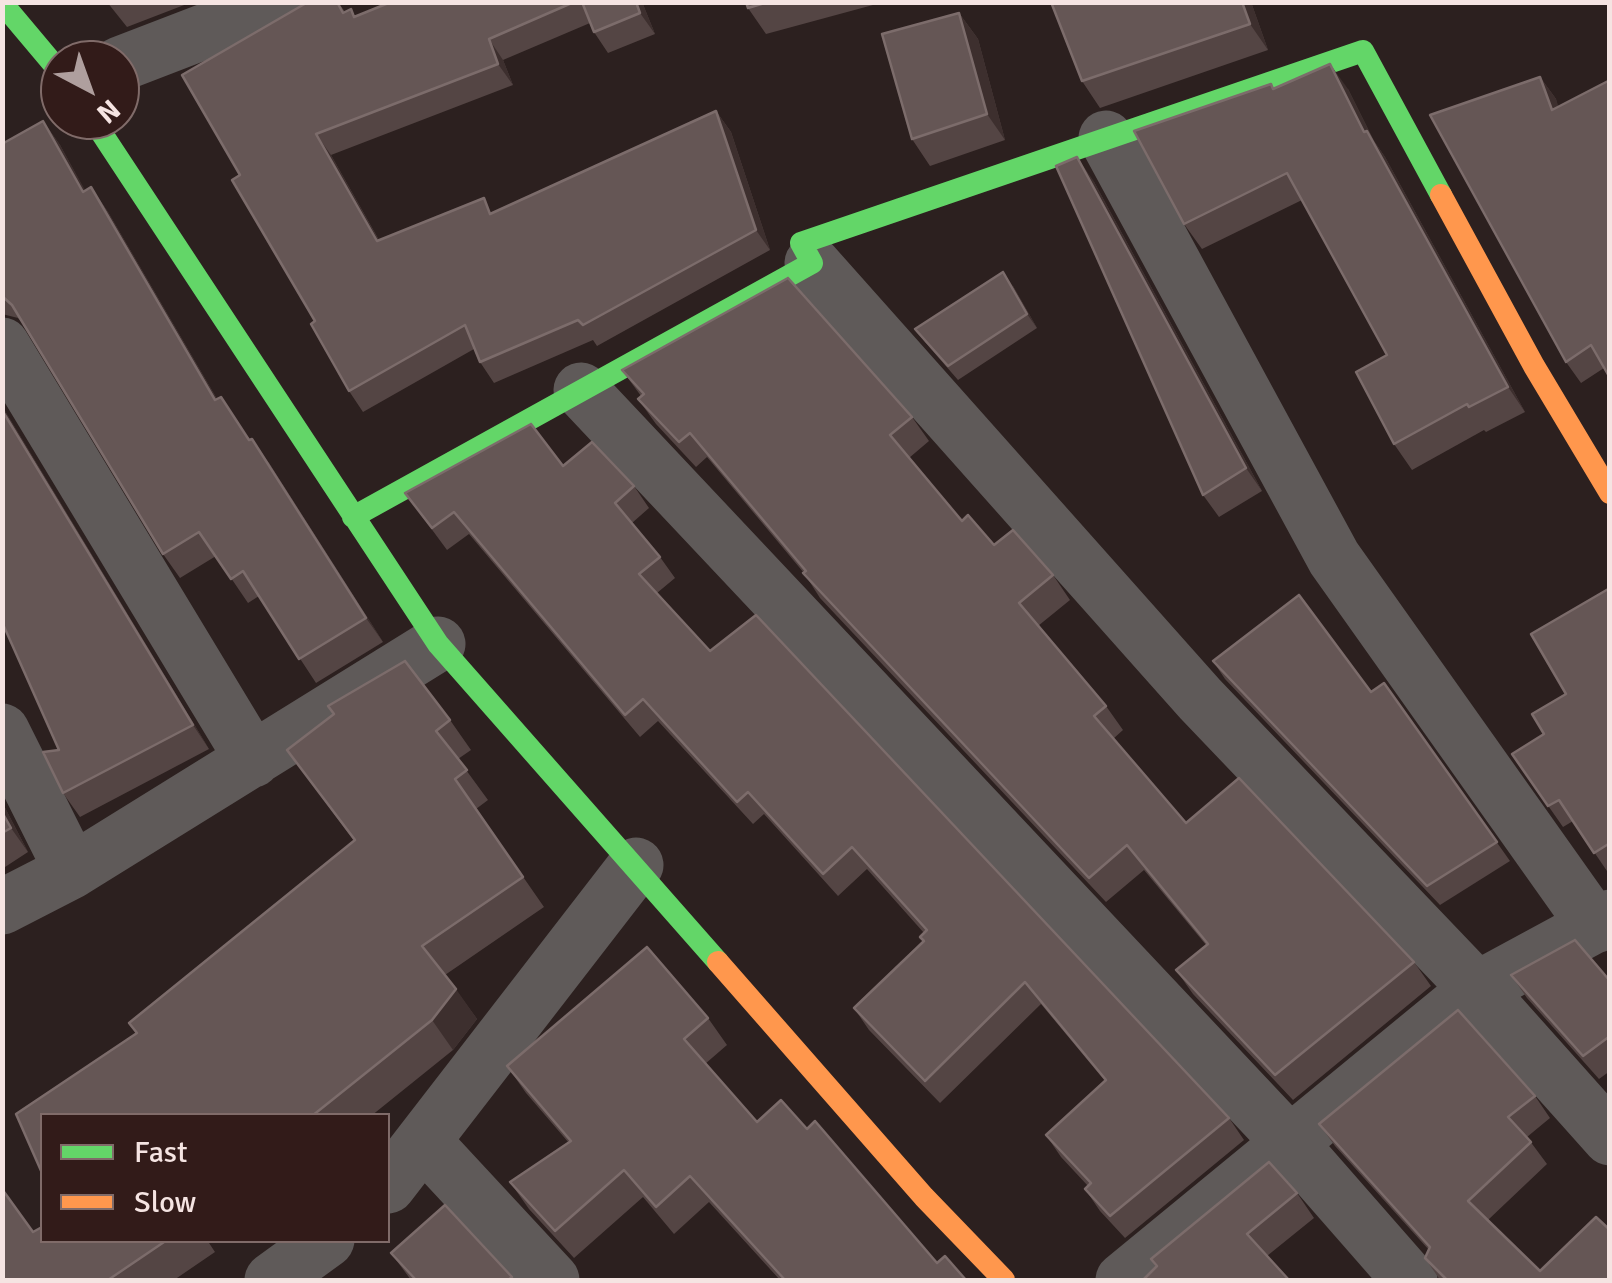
<!DOCTYPE html>
<html>
<head>
<meta charset="utf-8">
<style>
  body { margin:0 }
  #map { position:relative; width:1612px; height:1283px; overflow:hidden; background:#2c201f; font-family:Signika,sans-serif }
  canvas { display:block }
  .frame { position:absolute; inset:0; border:5px solid #f5e4e2; pointer-events:none }
  .legend { position:absolute; left:40px; top:1113px; width:350px; height:130px; box-sizing:border-box; background:#321b19; border:2px solid #806b69; margin:0; padding:12px 18px; list-style:none; font-size:30px; color:#f5e4e2 }
  .legend li { display:flex; align-items:center; gap:20px; height:50px }
  .legend b { width:50px; border:2px solid #806b69 }
  .north { position:absolute; left:40px; top:40px; width:100px; height:100px; box-sizing:border-box; background:#321b19; border:2px solid #806b69; border-radius:50%; rotate:139deg; font-size:28px; font-weight:700; line-height:40px; text-align:center; color:#f5e4e2 }
  .north::after { content:''; display:block; margin:auto; width:35px; height:45px; background:#af9f9e; clip-path:polygon(50% 0,100% 100%,50% 72%,0 100%) }
</style>
</head>
<body>
<div id="map">
<canvas width="1612" height="1283"></canvas>
<div class="frame"></div>
<ul class="legend">
<li><b style="height:12px;background:#63d668"></b>Fast</li>
<li><b style="height:12px;background:#ff974d"></b>Slow</li>
</ul>
<div class="north">N</div>
</div>
<script>
const c = document.querySelector('canvas').getContext('2d');
c.lineJoin = 'round';
function poly(rows) {
  const path = new Path2D();
  for (const r of rows) {
    path.moveTo(r[0], r[1]);
    for (let i = 2; i < r.length; i += 2) path.lineTo(r[i], r[i + 1]);
  }
  return path;
}
function trace(path, color, width, dash) {
  c.strokeStyle = color;
  c.lineWidth = width;
  c.lineCap = dash ? 'butt' : 'round';
  c.setLineDash(dash || []);
  c.stroke(path);
}
function paint(path, color) {
  c.fillStyle = color;
  c.fill(path, 'evenodd');
}
const street = poly([
  [120,64,281,2],
  [1106,138,1334,558,1595,926],
  [812,263,1200,699,1477,989,1610,1138],
  [2,345,253,760],
  [581,390,1290,1143,1410,1280],
  [2,731,72,871,438,644],
  [2,907,72,871],
  [423,1141,552,1280],
  [388,1186,636,865],
  [272,1280,327,1240],
  [1123,1280,1477,989,1610,917]
]);
const fast = poly([
  [2,3,60,72],
  [93,120,438,644,718,962],
  [353,517,812,263,801,243,1363,51,1441,195]
]);
const slow = poly([
  [1441,195,1534,366,1610,493],
  [718,962,924,1197,1004,1280]
]);
const wall = poly([
  [107,2,192,2,127,27],
  [308,2,338,2,345,12,356,16,391,2,642,2,655,34,608,53,594,32,590,23,503,60,513,85,331,155,379,240,494,213,716,111,731,132,770,250,597,346,593,340,494,383,480,362,474,349,363,412,349,391,240,175],
  [746,2,884,2,766,34,748,8],
  [1051,2,1251,2,1268,50,1100,108,1082,81],
  [959,13,978,39,1005,140,930,166,912,139],
  [1540,77,1556,99,1604,368,1581,383,1566,362],
  [1274,89,1348,89,1374,141,1385,157,1525,412,1486,432,1484,430,1412,470,1394,444,1387,355,1302,200,1202,249,1184,224],
  [43,121,60,145,85,191,91,187,108,212,217,399,269,463,383,642,316,683,259,596,248,603,216,556,180,578,163,554,23,323,18,318,2,314,2,144],
  [1093,180,1262,491,1219,517,1203,495],
  [1013,286,1037,328,958,380,925,342,915,329],
  [622,370,912,417,929,441,909,458,962,521,994,545,1053,575,1070,600,1038,626,1106,706,1123,730,1113,739,1186,823,1414,962,1431,986,1293,1100,1193,994,1176,970,1206,945,1144,870,1106,902,820,598,804,573,707,457,696,467,656,424,638,399,641,396],
  [2,406,209,749,80,817,63,793,59,750],
  [563,466,634,486,649,508,632,523,660,557,675,578,657,593,710,651,1229,1118,1244,1140,1125,1238,1100,1211,1085,1189,1088,1186,1061,1157,1046,1135,1105,1081,1041,1004,940,1103,869,1030,854,1008,923,941,924,933,867,869,838,896,764,814,753,824,658,721,640,737,469,534,447,550,405,493],
  [1610,588,1609,874,1573,821,1563,827,1512,754,1544,734,1566,694],
  [1213,661,1371,692,1384,683,1510,861,1440,905,1225,679],
  [450,720,471,750,458,759,488,800,476,809,544,907,445,975,477,1019,453,1050,371,1116,42,1116,136,1033,129,1023,354,841,287,750],
  [2,802,28,852,2,869],
  [1511,975,1610,981,1610,1071,1599,1079,1527,998],
  [708,1018,727,1045,705,1064,757,1122,937,1263,966,1280,780,1280,709,1202,674,1234,643,1197,574,1258,529,1209,510,1182,569,1143,526,1093,507,1066],
  [1535,1096,1550,1118,1527,1137,1547,1164,1488,1220,1540,1271,1610,1280,1440,1280,1425,1258,1429,1250,1335,1146,1319,1124],
  [1297,1193,1314,1218,1267,1256,1156,1267,1151,1259],
  [33,1232,42,1240,212,1240,209,1243,215,1252,174,1280,2,1280],
  [391,1253,512,1277,514,1280,411,1280]
]);
const shadedWall = poly([
  [636,2,642,2,655,34,640,13],
  [1242,2,1251,2,1268,50,1250,24],
  [959,13,978,39,1005,140,987,114],
  [489,39,503,60,513,85,498,64],
  [1330,64,1348,89,1374,141,1385,157,1525,412,1508,387,1364,132],
  [1540,77,1556,99,1567,132,1552,110],
  [716,111,731,132,770,250,756,230],
  [43,121,60,145,100,217,83,192],
  [316,134,331,155,391,262,377,241],
  [1077,157,1093,180,1262,491,1246,468],
  [91,187,108,212,232,425,215,400],
  [1003,272,1013,286,1037,328,1027,314],
  [2,406,209,749,193,725,2,410],
  [252,439,269,463,383,642,366,618],
  [2,802,28,852,11,828,2,812],
  [456,989,477,1019,453,1050,432,1020]
]);
const building = poly([
  [308,2,337,2,343,13,351,9,354,17,391,2,574,2,489,39,498,64,316,134,377,241,484,198,490,214,716,111,756,230,583,325,578,320,480,362,465,325,349,391,311,324,315,321,232,180,240,175,182,75,308,2],
  [582,2,636,2,640,13,594,32,582,2],
  [746,2,768,2,748,8,746,2],
  [1051,2,1242,2,1250,24,1082,81,1051,2],
  [959,13,987,114,912,139,882,34,959,13],
  [1330,64,1364,132,1367,131,1508,387,1469,407,1467,404,1394,444,1356,372,1387,355,1287,173,1184,224,1134,131,1271,84,1273,89,1330,64],
  [1540,77,1552,110,1610,80,1610,378,1591,345,1566,362,1430,115,1540,77],
  [43,121,83,192,91,187,215,400,221,397,249,440,252,439,366,618,299,659,243,571,231,579,199,532,163,554,12,305,2,296,2,144,43,121],
  [1077,157,1246,468,1203,495,1056,166,1077,157],
  [1003,272,1027,314,948,366,915,329,1003,272],
  [788,278,912,417,890,435,962,521,968,515,994,545,1013,530,1053,575,1019,603,1106,706,1094,716,1186,823,1239,778,1414,962,1275,1075,1176,970,1208,944,1127,845,1089,878,803,573,806,571,690,433,679,442,638,399,644,394,622,370,788,278],
  [2,410,193,725,63,793,43,752,59,750,2,622,2,410],
  [531,424,563,466,592,442,634,486,615,503,660,557,639,574,710,651,756,615,1229,1118,1110,1216,1085,1189,1091,1183,1046,1135,1106,1080,1025,982,925,1081,854,1008,924,941,920,937,927,930,852,847,823,874,748,792,737,802,643,699,625,715,454,512,432,528,405,493,531,424],
  [1610,588,1610,843,1594,853,1559,800,1548,806,1512,754,1544,734,1532,714,1566,694,1531,634,1610,588],
  [1299,595,1371,692,1384,683,1497,842,1427,886,1213,661,1299,595],
  [405,661,450,720,436,731,467,770,455,779,523,877,422,946,456,989,432,1020,312,1116,42,1116,42,1173,16,1114,137,1033,129,1023,355,840,287,750,334,714,328,706,405,661],
  [2,812,11,828,2,833,2,812],
  [1575,940,1610,981,1610,1036,1583,1056,1511,975,1575,940],
  [647,947,708,1018,684,1039,757,1122,781,1100,807,1129,815,1121,937,1263,945,1256,966,1280,785,1280,690,1176,656,1207,624,1170,555,1231,510,1182,571,1141,507,1066,647,947],
  [1458,1010,1535,1096,1508,1117,1531,1142,1468,1201,1540,1271,1596,1217,1610,1230,1610,1280,1447,1280,1425,1258,1430,1247,1319,1124,1458,1010],
  [1269,1162,1297,1193,1247,1234,1289,1280,1143,1280,1157,1266,1151,1259,1269,1162],
  [2,1189,33,1232,42,1227,42,1240,167,1240,108,1280,2,1280,2,1189],
  [445,1205,512,1277,508,1280,416,1280,391,1253,445,1205]
]);
trace(street, '#5f5a59', 55);
trace(fast, '#63d668', 22);
trace(slow, '#ff974d', 22);
paint(wall, '#544544');
paint(shadedWall, '#3d2f2e');
paint(building, '#655655');
trace(building, '#7c6c6b', 2.5);
</script>
</body>
</html>
